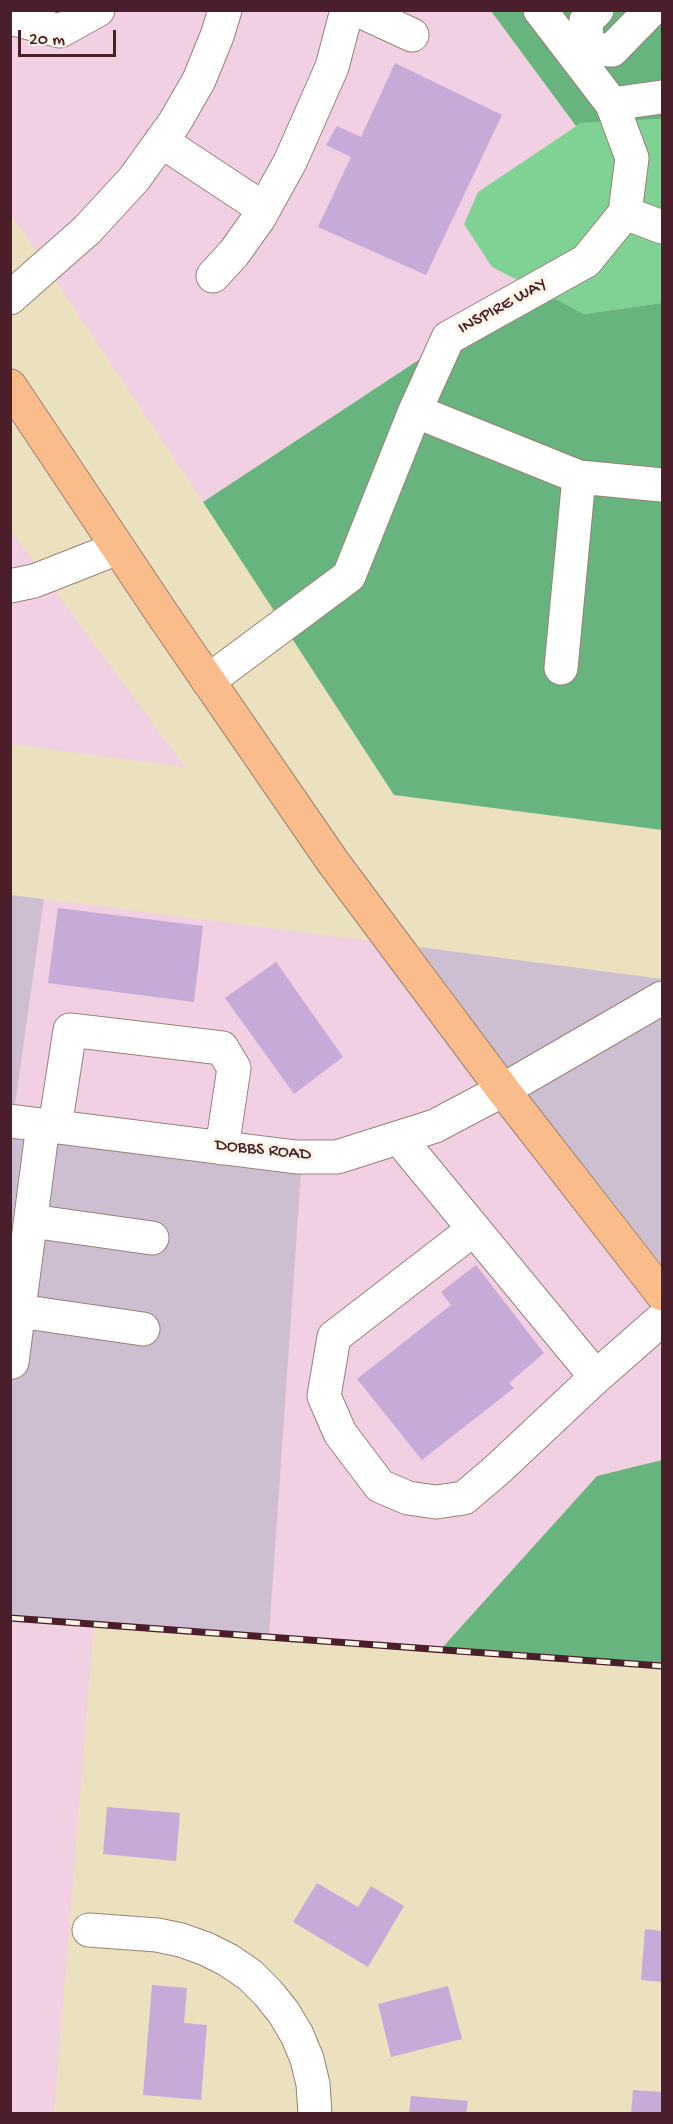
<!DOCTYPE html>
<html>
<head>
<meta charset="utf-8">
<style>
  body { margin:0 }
  #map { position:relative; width:673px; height:2124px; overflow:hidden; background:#ebe1bf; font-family:"Gochi Hand",sans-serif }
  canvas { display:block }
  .frame { position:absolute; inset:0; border:12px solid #4a1f2b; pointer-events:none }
  .scale { position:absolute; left:18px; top:30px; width:98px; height:27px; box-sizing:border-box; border:3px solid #4a1f2b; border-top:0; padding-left:8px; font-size:18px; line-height:21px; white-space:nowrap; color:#4a1f2b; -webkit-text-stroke:4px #fcf5e5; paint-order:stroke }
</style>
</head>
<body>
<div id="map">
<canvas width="673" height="2124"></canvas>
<div class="frame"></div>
<div class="scale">20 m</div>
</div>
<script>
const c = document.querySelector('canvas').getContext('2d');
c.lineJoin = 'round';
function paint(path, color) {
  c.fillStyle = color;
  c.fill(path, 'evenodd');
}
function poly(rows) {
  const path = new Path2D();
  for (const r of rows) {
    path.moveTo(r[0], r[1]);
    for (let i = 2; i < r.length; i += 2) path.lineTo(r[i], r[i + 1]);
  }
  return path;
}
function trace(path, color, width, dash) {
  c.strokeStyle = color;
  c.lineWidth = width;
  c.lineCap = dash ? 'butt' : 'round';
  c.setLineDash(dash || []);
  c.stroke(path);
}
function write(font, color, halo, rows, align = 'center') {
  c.font = font + ' "Gochi Hand",sans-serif';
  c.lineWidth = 6;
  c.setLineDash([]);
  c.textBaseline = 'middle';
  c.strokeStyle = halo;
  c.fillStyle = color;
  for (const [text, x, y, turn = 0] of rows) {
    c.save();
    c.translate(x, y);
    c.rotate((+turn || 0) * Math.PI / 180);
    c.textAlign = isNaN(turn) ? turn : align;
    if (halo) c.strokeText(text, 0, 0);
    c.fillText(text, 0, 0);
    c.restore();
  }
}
const built = poly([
  [10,11,491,11,576,126,532,155,531,286,203,502,11,214],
  [11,531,185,767,11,744],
  [44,899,371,941,477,1084,426,1111,333,1140,297,1141,15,1105],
  [498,1112,662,1322,662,1460,597,1476,441,1649,269,1636,301,1173,338,1173,384,1160,443,1141],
  [10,1617,94,1623,54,2113,11,2113]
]);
const industrial = poly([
  [11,895,44,899,15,1105,11,1105],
  [419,947,662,979,662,1265,518,1081],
  [10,1137,301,1173,269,1636,11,1617]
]);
const green = poly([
  [662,119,662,303,584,314,492,267,464,224,478,192,581,123]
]);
const forest = poly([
  [491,11,662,11,662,119,581,123,576,126],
  [531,286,584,314,662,303,662,830,394,795,203,502],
  [662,1460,662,1666,441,1649,597,1476]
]);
const building = poly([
  [395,63,502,115,426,275,318,227,351,157,326,145,337,126,361,137],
  [58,908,203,926,194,1002,48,983],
  [276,962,343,1057,294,1094,225,998],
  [476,1265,544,1353,509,1383,514,1388,422,1460,357,1379,451,1305,441,1292],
  [107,1807,180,1813,176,1861,103,1854],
  [317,1883,358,1907,371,1886,404,1906,368,1967,293,1922],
  [645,1929,662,1931,662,1982,641,1980],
  [152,1985,187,1988,184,2023,207,2025,201,2100,143,2095],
  [448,1986,462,2039,391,2057,378,2004],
  [633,2090,662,2092,662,2114,631,2114],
  [411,2096,468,2101,466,2114,409,2114]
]);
const minor = poly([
  [358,10,412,35],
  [10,18,60,31,98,10],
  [587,49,586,21,597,10],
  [577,57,587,49,612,50,651,10],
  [612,104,662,97],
  [161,141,264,209],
  [625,213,662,227],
  [213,276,234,253,259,218,290,162,332,67,347,10],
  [10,298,87,230,134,179,175,122,199,80,217,36,225,10],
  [415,411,579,477,662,485],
  [10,586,34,581,118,548],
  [561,668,579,477],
  [208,681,349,576,415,411,448,338,586,261,625,213,632,158,612,104,540,10],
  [10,1121,296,1157,337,1157,435,1126,503,1090,662,998],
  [55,1127,70,1030,222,1048,234,1068,222,1148],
  [399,1138,596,1377],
  [31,1221,152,1238],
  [474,1229,334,1337,324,1396,340,1433,380,1486,408,1498,436,1502,464,1498,498,1469,596,1377,662,1319],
  [19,1311,143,1329],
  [12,1362,43,1125],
  [89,1930,157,1935,181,1940,206,1949,228,1960,250,1975,268,1993,284,2013,297,2035,307,2059,313,2084,315,2114]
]);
const highway = poly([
  [10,386,163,615,333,862,503,1090,662,1294]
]);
const rail = poly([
  [10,1618,662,1666]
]);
const streetNames = [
  ["INSPIRE WAY",503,307,-29],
  ["DOBBS ROAD",263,1151,6]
];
paint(built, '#f1d0e3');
paint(industrial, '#cebed1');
paint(green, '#80d294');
paint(forest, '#68b47e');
paint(building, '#c6aad8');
trace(minor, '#9a8075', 35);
trace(highway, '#9a8075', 35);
trace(minor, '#fff', 33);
trace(highway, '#f9bc8a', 33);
trace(rail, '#4a1f2b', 7);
trace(rail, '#fcf5e5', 4.5, [14]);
write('18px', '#4a1f2b', '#fcf5e5', streetNames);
</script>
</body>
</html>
